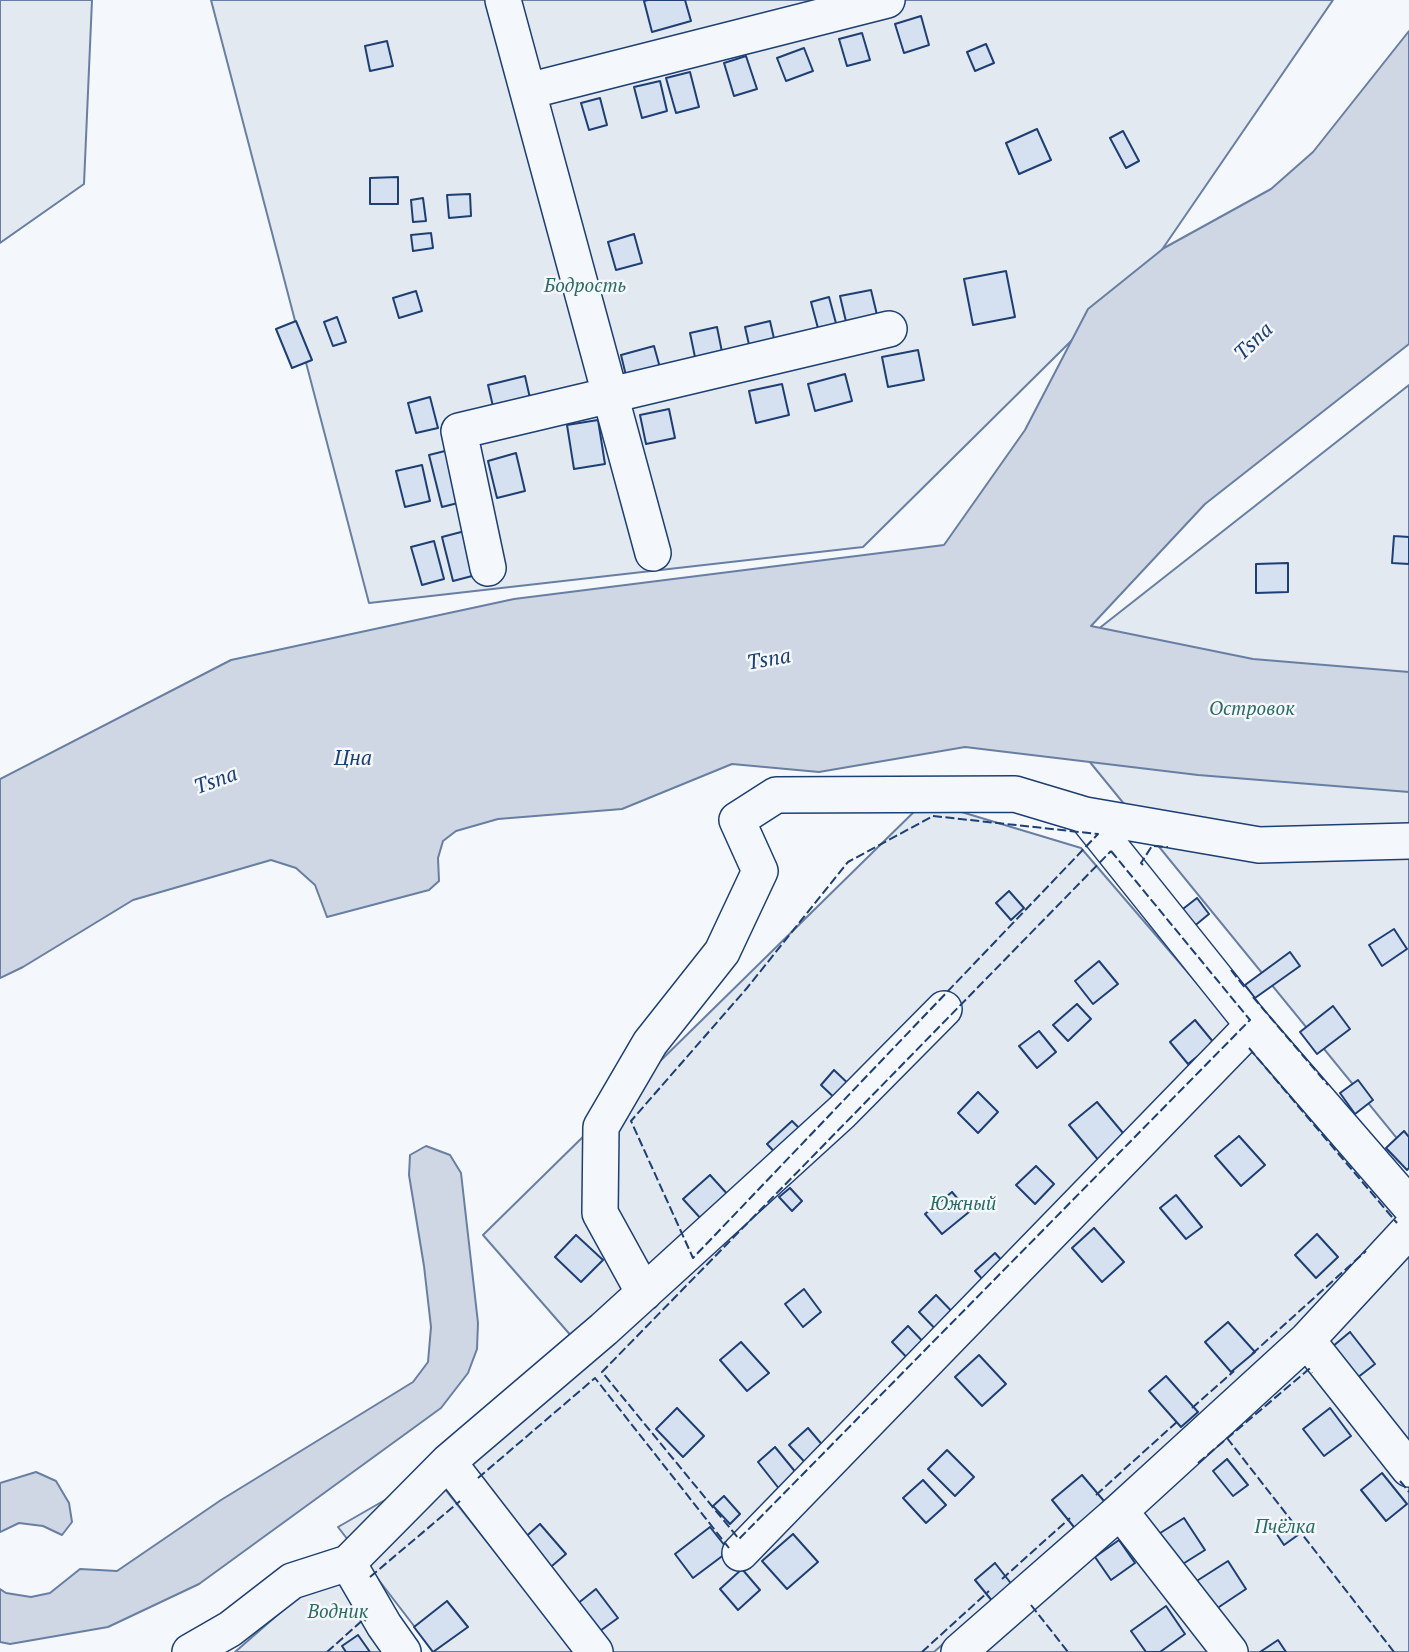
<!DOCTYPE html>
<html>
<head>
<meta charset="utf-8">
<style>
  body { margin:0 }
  canvas { display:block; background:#f4f7fb }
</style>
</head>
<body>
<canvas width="1409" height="1652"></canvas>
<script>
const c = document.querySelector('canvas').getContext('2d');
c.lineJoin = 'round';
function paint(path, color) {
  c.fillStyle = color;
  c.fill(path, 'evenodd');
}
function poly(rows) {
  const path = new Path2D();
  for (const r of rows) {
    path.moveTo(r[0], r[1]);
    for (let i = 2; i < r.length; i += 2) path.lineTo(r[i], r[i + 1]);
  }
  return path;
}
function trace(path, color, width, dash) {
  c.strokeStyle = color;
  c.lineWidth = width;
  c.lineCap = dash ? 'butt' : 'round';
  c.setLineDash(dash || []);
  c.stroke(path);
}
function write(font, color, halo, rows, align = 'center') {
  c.font = font + ' "PT Serif",serif';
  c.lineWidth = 5;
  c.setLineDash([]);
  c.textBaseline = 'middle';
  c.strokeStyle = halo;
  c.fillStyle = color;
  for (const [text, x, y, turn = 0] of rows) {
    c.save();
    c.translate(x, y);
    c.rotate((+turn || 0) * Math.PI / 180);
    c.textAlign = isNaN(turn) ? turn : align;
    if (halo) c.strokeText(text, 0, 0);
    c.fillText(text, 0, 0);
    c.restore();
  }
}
const green = poly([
  [0,0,92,0,84,184,0,243,0,0],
  [211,0,1333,0,1159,254,863,547,369,603,211,0],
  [1409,385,1409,1153,1027,685,1409,385],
  [925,801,1081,848,1409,1230,934,1652,585,1652,448,1480,580,1346,483,1235,925,801],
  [1409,1255,1409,1652,959,1652,1409,1255],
  [432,1473,575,1652,434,1652,338,1527,432,1473],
  [344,1557,414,1652,235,1652,344,1557]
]);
const water = poly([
  [1409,31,1409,344,1205,504,1091,626,1253,659,1409,672,1409,792,1198,775,965,747,819,772,732,764,622,809,498,819,456,831,443,841,438,858,439,881,429,890,327,917,315,885,296,868,271,860,133,900,23,967,0,978,0,779,231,660,514,599,944,545,1025,430,1088,309,1164,248,1271,189,1313,152,1409,31],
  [426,1146,450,1155,461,1173,478,1323,477,1349,468,1373,441,1408,199,1584,108,1627,10,1644,0,1642,0,1589,6,1593,31,1597,50,1593,80,1569,117,1571,221,1500,413,1382,428,1362,431,1327,424,1266,409,1175,410,1155,426,1146],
  [36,1472,56,1481,69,1503,72,1522,62,1535,43,1526,19,1523,0,1532,0,1483,36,1472]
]);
const building = poly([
  [648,0,685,0,691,21,652,32,644,1,648,0],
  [921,16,929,45,904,53,895,24,921,16],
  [862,33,870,60,847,66,839,39,862,33],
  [387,41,393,66,370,71,365,46,387,41],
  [986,44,994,63,975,71,967,52,986,44],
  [804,48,813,71,786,81,777,58,804,48],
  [746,56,757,89,734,96,724,63,746,56],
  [690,72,699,107,676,113,666,78,690,72],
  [660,81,667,111,642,118,634,87,660,81],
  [600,98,607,125,589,130,581,103,600,98],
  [1037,129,1051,160,1019,174,1006,143,1037,129],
  [1123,131,1139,161,1126,168,1110,138,1123,131],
  [398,177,398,204,370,204,370,178,398,177],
  [470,194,471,216,449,218,447,195,470,194],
  [423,198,426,221,413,222,411,200,423,198],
  [431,233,433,248,413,251,411,235,431,233],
  [634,234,642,263,616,270,608,242,634,234],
  [1006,271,1015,317,973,325,964,279,1006,271],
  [871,290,878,319,847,326,840,296,871,290],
  [416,291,422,311,399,318,393,298,416,291],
  [829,297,837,327,819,332,811,302,829,297],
  [337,317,346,342,333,346,324,322,337,317],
  [296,321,312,360,292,368,276,329,296,321],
  [770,321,775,343,750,349,745,327,770,321],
  [717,327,723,357,696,362,690,333,717,327],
  [654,346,662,375,628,384,621,355,654,346],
  [918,350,924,380,888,387,882,357,918,350],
  [845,374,852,401,815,411,808,384,845,374],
  [525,376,532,407,495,415,488,385,525,376],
  [782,384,789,415,756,423,749,391,782,384],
  [430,397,438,428,416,433,408,403,430,397],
  [669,409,675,438,646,444,640,415,669,409],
  [598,420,605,464,574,469,567,425,598,420],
  [453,449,466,501,442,507,429,455,453,449],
  [516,453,525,491,497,498,488,461,516,453],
  [422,465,430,501,405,507,396,471,422,465],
  [465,531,476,575,453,581,442,537,465,531],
  [1394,536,1409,537,1409,564,1392,563,1394,536],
  [434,541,444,579,422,585,411,547,434,541],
  [1288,563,1288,592,1256,593,1256,564,1288,563],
  [1009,891,1024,908,1011,920,996,903,1009,891],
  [1197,898,1209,914,1192,928,1179,912,1197,898],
  [1394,929,1407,949,1382,966,1369,945,1394,929],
  [1290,952,1300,966,1255,998,1245,985,1290,952],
  [1099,961,1118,984,1093,1004,1075,981,1099,961],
  [1077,1004,1091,1019,1068,1041,1053,1025,1077,1004],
  [1333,1006,1350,1029,1317,1054,1300,1032,1333,1006],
  [1195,1020,1214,1043,1188,1064,1170,1042,1195,1020],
  [1039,1031,1056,1052,1037,1068,1019,1046,1039,1031],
  [834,1070,856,1091,842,1105,821,1085,834,1070],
  [1358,1080,1373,1100,1355,1114,1340,1093,1358,1080],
  [978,1092,998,1112,978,1133,958,1113,978,1092],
  [1097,1102,1128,1139,1100,1162,1069,1125,1097,1102],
  [792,1121,808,1137,782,1160,767,1144,792,1121],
  [1404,1131,1409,1137,1409,1168,1407,1170,1386,1148,1404,1131],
  [1239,1136,1265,1165,1241,1186,1215,1156,1239,1136],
  [1036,1166,1054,1184,1035,1204,1016,1185,1036,1166],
  [710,1175,740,1208,713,1232,683,1199,710,1175],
  [790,1188,802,1201,792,1211,779,1197,790,1188],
  [952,1192,969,1212,942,1234,925,1214,952,1192],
  [1176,1195,1202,1227,1186,1239,1160,1208,1176,1195],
  [1094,1228,1124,1262,1102,1282,1072,1248,1094,1228],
  [1317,1234,1338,1257,1316,1278,1295,1255,1317,1234],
  [576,1235,603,1260,581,1282,555,1257,576,1235],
  [995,1253,1014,1274,994,1292,975,1271,995,1253],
  [804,1289,821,1312,803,1327,785,1304,804,1289],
  [936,1295,962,1322,945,1339,919,1312,936,1295],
  [1228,1322,1255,1352,1231,1372,1205,1342,1228,1322],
  [908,1326,931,1350,915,1366,892,1342,908,1326],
  [1350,1332,1375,1364,1357,1378,1332,1347,1350,1332],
  [741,1342,769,1373,747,1391,720,1360,741,1342],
  [979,1355,1006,1384,982,1406,955,1377,979,1355],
  [1166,1376,1198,1412,1181,1427,1149,1391,1166,1376],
  [677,1408,704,1436,683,1457,656,1429,677,1408],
  [1330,1408,1351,1436,1324,1456,1303,1429,1330,1408],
  [808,1428,830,1454,812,1470,789,1445,808,1428],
  [775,1447,802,1480,784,1495,758,1462,775,1447],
  [947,1450,974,1477,955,1496,928,1469,947,1450],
  [1227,1459,1248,1485,1233,1496,1213,1471,1227,1459],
  [1382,1473,1407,1504,1386,1521,1361,1490,1382,1473],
  [1082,1475,1109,1507,1078,1532,1052,1500,1082,1475],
  [923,1480,946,1505,926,1523,903,1498,923,1480],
  [724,1496,740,1514,730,1524,713,1506,724,1496],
  [1184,1518,1205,1550,1178,1567,1157,1535,1184,1518],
  [1286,1518,1298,1535,1284,1545,1272,1527,1286,1518],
  [540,1524,566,1554,546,1571,521,1541,540,1524],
  [710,1527,729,1551,693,1578,675,1554,710,1527],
  [793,1534,818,1562,787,1589,762,1561,793,1534],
  [1119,1540,1135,1563,1111,1580,1095,1557,1119,1540],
  [1228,1561,1246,1589,1210,1613,1192,1584,1228,1561],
  [995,1563,1013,1586,993,1602,975,1580,995,1563],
  [742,1569,760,1590,738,1610,720,1589,742,1569],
  [596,1589,618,1618,593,1636,572,1608,596,1589],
  [447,1601,468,1627,433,1652,414,1627,447,1601],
  [1166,1606,1185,1634,1160,1652,1146,1652,1131,1631,1166,1606],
  [358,1635,370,1652,346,1652,342,1646,358,1635],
  [1278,1640,1286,1652,1260,1652,1278,1640]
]);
const minor = poly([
  [503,0,653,553],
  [528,91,887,0],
  [488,568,459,431,889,329],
  [1085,815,1253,1025,1409,1205],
  [644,1293,600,1213,601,1127,650,1043,722,952,760,871,737,820,776,795,1015,794,1085,815,1259,845,1409,841],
  [1307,1340,1409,1469],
  [448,1462,595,1652],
  [1120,1511,1230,1652],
  [740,1553,1253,1025],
  [348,1563,448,1462,604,1329,842,1112,944,1009],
  [190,1652,230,1629,292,1581,348,1563,384,1625,403,1652],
  [959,1652,1120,1511,1307,1340,1409,1230]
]);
const fence = poly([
  [933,816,1098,834,693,1258,631,1121,747,988,848,862,933,816],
  [1111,851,1250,1020,739,1539,602,1372,1111,851],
  [1143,865,1141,863,1152,846,1168,847],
  [1231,970,1246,989],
  [1253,997,1328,1085],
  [1249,1048,1397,1223],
  [1252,1354,1366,1251],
  [1192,1408,1234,1371],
  [1227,1438,1394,1652],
  [1198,1463,1309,1369,1312,1373],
  [478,1478,595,1378,729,1548],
  [1400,1481,1409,1492],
  [1096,1495,1179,1420],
  [370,1577,460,1501],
  [1002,1579,1070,1518],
  [1031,1605,1068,1652],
  [327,1652,364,1619,366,1621],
  [922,1652,989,1591]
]);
const parkNames = [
  ["Бодрость",585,287],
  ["Островок",1252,710],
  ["Южный",963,1205],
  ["Пчёлка",1285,1528],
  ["Водник",338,1613]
];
const waterNames = [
  ["Tsna",1254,342,-44],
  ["Tsna",769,660,-10],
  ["Цна",353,759],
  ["Tsna",216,781,-20]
];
paint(green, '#e3e9f0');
trace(green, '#687fa3', 2);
paint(water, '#cfd7e4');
trace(water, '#687fa3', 2);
paint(building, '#d5e0f0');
trace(building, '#1d3f73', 2);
trace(minor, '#1d3f73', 38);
trace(minor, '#f4f7fb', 35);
trace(fence, '#1d3f73', 2, [9, 3.5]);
write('italic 19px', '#2c6c60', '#f4f7fb', parkNames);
write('italic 21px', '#1d3f73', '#f4f7fb', waterNames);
</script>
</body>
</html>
